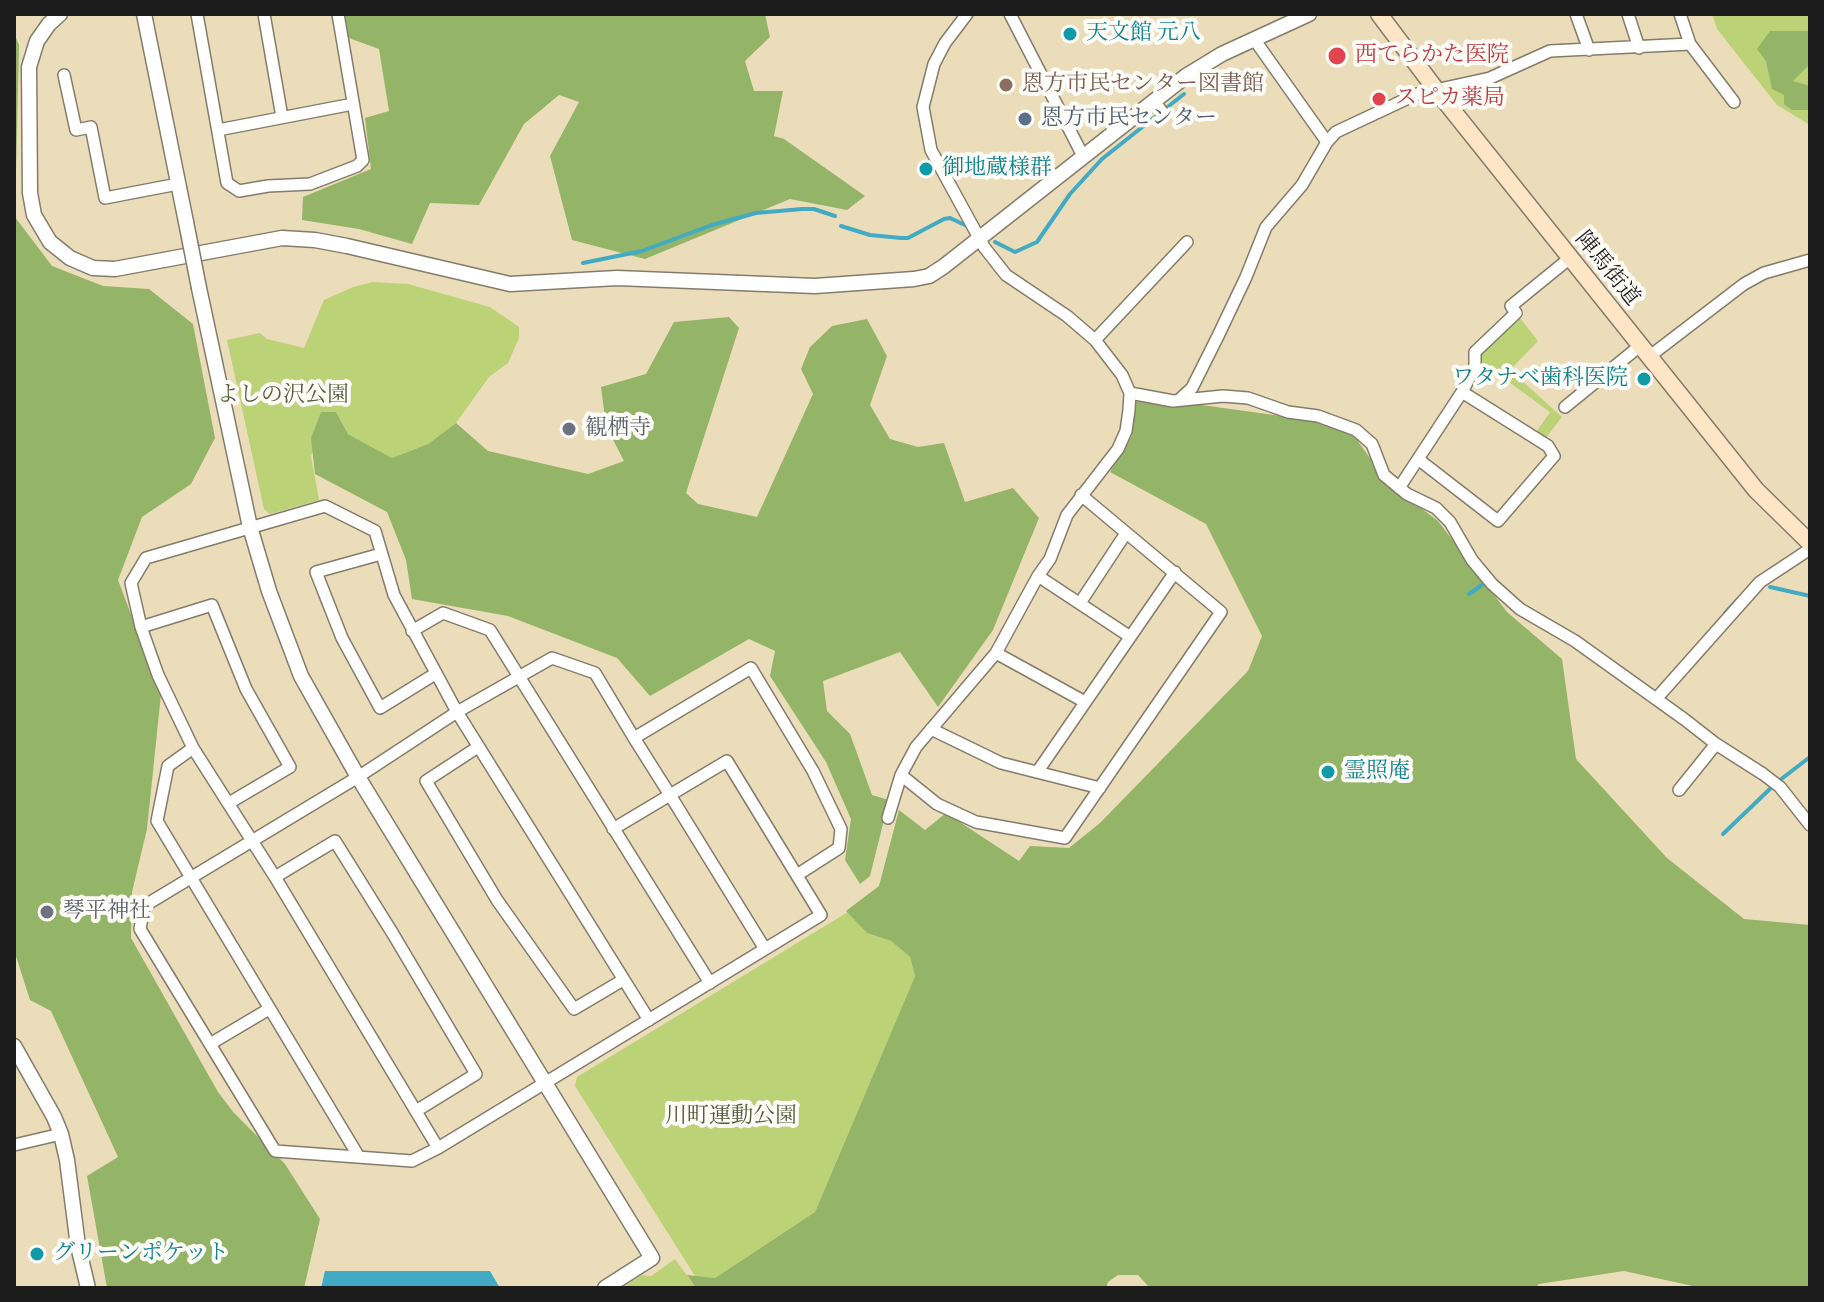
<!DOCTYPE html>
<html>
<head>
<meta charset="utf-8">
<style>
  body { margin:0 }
  #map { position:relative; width:1824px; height:1302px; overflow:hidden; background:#ecddba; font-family:"IM FELL French Canon",serif }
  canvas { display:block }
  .frame { position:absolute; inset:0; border:16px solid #1c1c1c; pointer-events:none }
</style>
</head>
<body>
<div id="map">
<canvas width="1824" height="1302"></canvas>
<div class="frame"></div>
</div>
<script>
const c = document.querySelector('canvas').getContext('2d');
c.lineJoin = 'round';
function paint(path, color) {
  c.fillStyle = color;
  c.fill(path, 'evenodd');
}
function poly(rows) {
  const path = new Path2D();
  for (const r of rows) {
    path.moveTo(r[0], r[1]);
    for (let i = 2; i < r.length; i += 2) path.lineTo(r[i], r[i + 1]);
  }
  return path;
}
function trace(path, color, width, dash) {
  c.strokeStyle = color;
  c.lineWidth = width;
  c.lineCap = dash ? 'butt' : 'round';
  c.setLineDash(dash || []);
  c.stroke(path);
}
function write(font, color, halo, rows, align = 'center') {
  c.font = font + ' "IM FELL French Canon","Noto Serif JP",serif';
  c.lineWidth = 8;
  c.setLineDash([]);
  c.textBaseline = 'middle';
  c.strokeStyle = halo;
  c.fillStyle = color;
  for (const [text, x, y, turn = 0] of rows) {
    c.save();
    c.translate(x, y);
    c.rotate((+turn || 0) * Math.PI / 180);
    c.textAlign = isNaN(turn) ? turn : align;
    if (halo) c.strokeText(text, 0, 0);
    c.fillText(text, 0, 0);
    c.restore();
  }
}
const green = poly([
  [1712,14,1810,14,1810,125,1777,105,1717,29],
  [373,282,408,284,490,307,519,327,519,338,508,363,489,377,456,423,428,444,392,458,348,434,336,412,311,456,319,500,270,514,264,509,227,340,260,333,267,339,304,348,324,300,353,287],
  [1516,313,1538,341,1510,370,1562,417,1542,443,1533,437,1550,412,1488,367,1475,367,1475,352],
  [848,912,867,933,891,941,910,957,915,976,815,1212,715,1278,695,1276,575,1086,577,1077],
  [675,1259,696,1288,622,1288,642,1275,651,1276]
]);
const forest = poly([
  [341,14,765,14,770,37,745,61,754,91,783,91,774,136,784,139,865,196,847,210,790,199,645,259,572,240,550,156,579,102,559,95,524,124,479,205,430,203,412,244,359,229,302,220,303,197,371,169,365,118,389,111,379,49,346,37],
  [1770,31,1810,31,1810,64,1793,81,1810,86,1810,110,1792,110,1784,104,1784,95,1772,89,1766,61,1757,49],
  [14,33,19,45,15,217,52,266,103,286,149,289,193,324,215,438,191,484,142,517,118,580,161,694,147,829,132,892,131,938,218,1092,234,1113,285,1164,320,1219,304,1288,107,1288,87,1176,118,1157,51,1011,30,1000,14,950],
  [729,317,739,328,686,493,698,504,757,517,813,394,801,369,810,347,832,326,867,319,887,356,870,405,890,439,918,447,944,443,965,502,1013,488,1039,518,993,630,938,707,900,652,823,681,827,711,850,734,872,795,889,800,870,876,860,884,845,860,851,819,826,762,770,676,775,651,749,639,650,696,617,658,508,616,412,599,406,560,387,512,315,474,311,438,321,412,336,412,348,434,392,458,428,444,456,423,488,451,588,474,624,461,606,426,601,387,646,374,674,322],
  [1137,396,1346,425,1389,484,1438,521,1507,612,1562,659,1576,759,1667,858,1744,919,1810,925,1810,1288,1702,1288,1624,1271,1539,1284,1535,1288,1150,1288,1138,1275,1118,1275,1108,1282,1106,1288,696,1288,687,1275,715,1278,815,1212,915,976,910,957,891,941,867,933,846,911,879,886,899,810,925,830,946,813,1019,861,1030,846,1069,848,1100,823,1248,671,1262,636,1206,524,1110,472,1132,435]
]);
const water = poly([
  [325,1271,490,1271,500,1288,321,1288]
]);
const stream = poly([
  [841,226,870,235,901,238,908,238,944,219,950,218,967,226],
  [995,242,1015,252,1037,242,1070,194,1102,159,1184,94],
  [583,263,642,251,712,225,756,213,802,209,814,209,835,216],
  [1770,587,1810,596],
  [1469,594,1486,582],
  [1725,613,1738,599],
  [1780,780,1810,757],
  [1723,834,1773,786]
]);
const minor = poly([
  [197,14,227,183,239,191,268,186,310,184,357,166,363,160,338,14],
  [264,14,282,117],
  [1010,14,1083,156],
  [1576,14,1589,50],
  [1628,14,1639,48],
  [1254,39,1327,142],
  [1690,44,1734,102],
  [64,75,76,130,91,127,105,198,178,184],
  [1154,101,1163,113],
  [218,130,353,104],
  [1095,340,1187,242],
  [1650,356,1744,284,1764,273,1810,260],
  [1130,393,1173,401,1223,396,1248,398,1288,412,1318,416,1356,430,1372,444,1384,475,1407,494,1436,508,1450,522,1472,560,1492,584,1520,609,1575,641,1684,719,1716,744,1763,774,1780,787,1810,825],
  [1179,400,1192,388,1218,336,1246,277,1266,227,1302,185,1327,142,1336,132,1417,94,1490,78,1550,51,1690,44,1680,14],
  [1565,407,1641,345],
  [1418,459,1498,521,1554,456,1548,446,1462,392],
  [1399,488,1462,392,1475,367,1475,352,1516,313,1511,306,1570,258],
  [381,554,316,572,342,638,380,708,435,674],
  [1038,576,1129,636],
  [1080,603,1126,533],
  [141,627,212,605,246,689,290,767,229,803],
  [412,631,443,613,490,630,710,983],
  [996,653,1085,702],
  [1656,699,1760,582,1810,549],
  [931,729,1001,763,1100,788],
  [634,738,751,668,813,771,841,829,839,848,797,875],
  [478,747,426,781,497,900,574,1009,623,980],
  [193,748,168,766,157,821,359,1157],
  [1038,771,1175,572],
  [901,775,937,804,976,822,1065,838,1221,612,1081,495],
  [1679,790,1716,744],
  [888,818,901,775,916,747,996,653,1038,576,1050,559,1067,515,1118,449,1126,431,1129,410,1130,393,1122,375,1095,340,1067,316,1006,275,984,247,931,150,923,107,934,64,945,43,967,14],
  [613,829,727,761,821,915,438,1148,412,1161,275,1151,140,929,144,906,358,777,457,712,552,658,595,673,634,738,670,795,765,949],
  [275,877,335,841,393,934,476,1074,416,1111],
  [210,1044,269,1009],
  [14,1145,61,1134],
  [438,1148,275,877,193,748,158,675,141,627,131,583,146,558,325,506,375,531,394,595,457,712,649,1020]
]);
const tertiary = poly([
  [60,14,49,24,37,41,29,67,30,193,34,215,50,242,70,258,93,268,115,269,282,238,315,240,347,246,510,284,617,278,815,286,914,279,929,276,943,267,1186,76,1222,54,1309,14],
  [144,14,186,222],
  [199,288,250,527,269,591,301,676,358,777,652,1258,605,1288],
  [14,1046,54,1117,61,1134,67,1160,78,1246,88,1288]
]);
const secondary = poly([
  [1379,14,1437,91,1756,490,1810,543]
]);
const tertiaryBridge = poly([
  [186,222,199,288]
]);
const markers = [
  [1070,34,8,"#0f9aa8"],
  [1337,56,10,"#e0444e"],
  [1006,85,8,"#8d6e63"],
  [1379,99,8,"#e0444e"],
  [1025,119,8,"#5c6f8a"],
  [926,169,8,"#0f9aa8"],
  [1644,379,8,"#0f9aa8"],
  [569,429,8,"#6b7280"],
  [1328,772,8,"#0f9aa8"],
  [47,912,8,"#6b7280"],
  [37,1254,8,"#0f9aa8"]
];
const cultureNames = [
  ["天文館 元八",1086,34],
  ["御地蔵様群",942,169],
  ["ワタナベ歯科医院",1628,379,"right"],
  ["霊照庵",1344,772],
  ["グリーンポケット",53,1254]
];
const healthNames = [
  ["西てらかた医院",1355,56],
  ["スピカ薬局",1395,99]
];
const educationNames = [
  ["恩方市民センター図書館",1022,85]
];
const serviceNames = [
  ["恩方市民センター",1041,119]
];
const streetNames = [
  ["陣馬街道",1607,269,51]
];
const parkNames = [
  ["よしの沢公園",283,396],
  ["川町運動公園",731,1117]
];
const worshipNames = [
  ["観栖寺",585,429],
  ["琴平神社",63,912]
];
paint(green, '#bbd277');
paint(forest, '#94b468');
paint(water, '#42aac2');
trace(stream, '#42aac2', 4);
trace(minor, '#847c6b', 14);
trace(tertiary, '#847c6b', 17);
trace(secondary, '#847c6b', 19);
trace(minor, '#fff', 11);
trace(tertiary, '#fff', 14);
trace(secondary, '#fde5c5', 16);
trace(tertiaryBridge, '#847c6b', 17, []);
trace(tertiaryBridge, '#fff', 14);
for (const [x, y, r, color] of markers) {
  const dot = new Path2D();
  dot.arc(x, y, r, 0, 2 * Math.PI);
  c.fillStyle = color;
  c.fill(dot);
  trace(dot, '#fdfcf7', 3);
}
write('22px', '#0d838f', '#fdfcf7', cultureNames, 'left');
write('22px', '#be3a42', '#fdfcf7', healthNames, 'left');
write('22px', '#785e54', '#fdfcf7', educationNames, 'left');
write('22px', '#4e5e75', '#fdfcf7', serviceNames, 'left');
write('22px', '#1c1c1c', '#fdfcf7', streetNames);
write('22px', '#545c3c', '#fdfcf7', parkNames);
write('22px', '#5b616d', '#fdfcf7', worshipNames, 'left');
</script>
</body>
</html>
